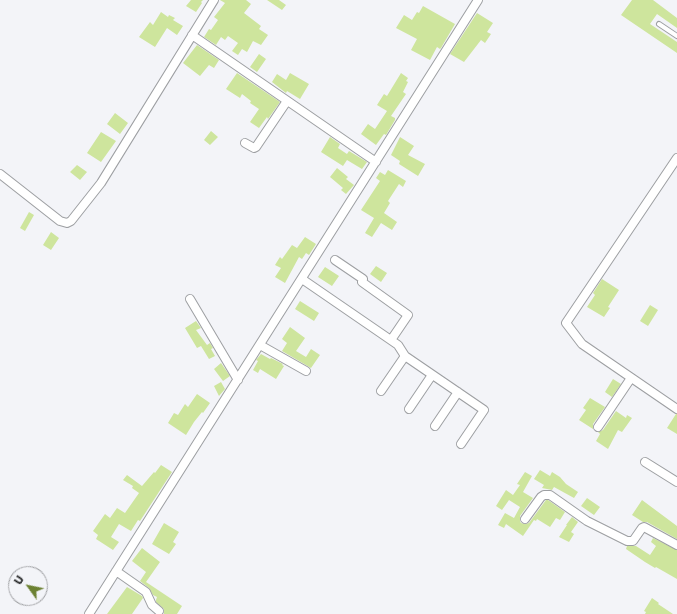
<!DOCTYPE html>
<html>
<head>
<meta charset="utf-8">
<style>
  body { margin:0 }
  #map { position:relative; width:677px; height:614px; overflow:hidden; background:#f3f4f8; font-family:Commissioner,sans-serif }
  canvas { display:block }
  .north { position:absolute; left:8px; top:566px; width:40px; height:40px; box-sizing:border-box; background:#f3f4f8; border:1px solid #a0a1a4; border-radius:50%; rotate:303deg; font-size:11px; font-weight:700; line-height:16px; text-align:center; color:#242526 }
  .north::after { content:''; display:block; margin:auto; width:14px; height:18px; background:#6c8132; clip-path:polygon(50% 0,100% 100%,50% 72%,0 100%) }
</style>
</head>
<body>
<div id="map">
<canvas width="677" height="614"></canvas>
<div class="north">U</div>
</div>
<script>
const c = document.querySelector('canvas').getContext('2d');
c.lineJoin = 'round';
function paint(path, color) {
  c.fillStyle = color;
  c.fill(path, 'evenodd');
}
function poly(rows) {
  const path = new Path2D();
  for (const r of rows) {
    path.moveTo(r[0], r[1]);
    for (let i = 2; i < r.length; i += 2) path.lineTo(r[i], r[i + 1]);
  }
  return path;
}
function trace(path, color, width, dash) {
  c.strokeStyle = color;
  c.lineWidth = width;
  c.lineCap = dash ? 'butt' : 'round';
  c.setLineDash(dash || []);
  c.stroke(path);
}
const building = poly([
  [191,0,203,0,201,2,202,3,196,12,186,6],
  [220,0,246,0,251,4,244,13,261,26,259,29,268,35,261,45,253,41,247,52,242,49,238,55,232,51,238,43,228,36,225,40,221,37,216,45,204,37,209,29,211,30,218,20,214,17,225,3],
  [267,0,279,0,286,5,282,10],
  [632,0,653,0,677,18,677,28,657,14,650,24,677,42,677,53,621,15],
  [423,6,455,24,441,48,440,49,437,47,430,60,411,50,417,39,396,28,404,15,412,20,417,12,419,13],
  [161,12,168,17,169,15,175,18,173,20,183,26,177,35,167,28,155,47,139,37,150,22,153,25],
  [477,13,493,23,487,32,491,34,485,43,481,40,464,62,450,54],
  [197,45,219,60,214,68,209,65,200,76,183,63],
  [259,54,266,59,257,72,250,67],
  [237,73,280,102,268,119,267,117,259,128,250,122,259,109,250,103,251,101,242,94,240,98,226,89],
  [290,73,309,84,300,99,287,91,286,93,272,82,277,74,286,80],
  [401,73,408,78,406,81,408,82,403,92,406,94,391,116,395,118,395,120,386,135,384,134,376,145,361,134,368,124,375,129,387,111,377,105,384,94,387,96],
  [115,113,128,123,120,134,107,124],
  [211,131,218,137,210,145,204,140],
  [101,132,116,141,101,162,87,153],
  [330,137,340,144,338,148,347,154,349,151,367,162,362,169,347,160,343,166,321,152],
  [400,137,414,146,408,155,425,164,418,176,399,164,400,161,391,155],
  [77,165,87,172,80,180,70,172],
  [337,168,348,177,346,179,354,185,346,194,341,190,343,188,330,177],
  [388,170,406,181,403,187,399,184,388,201,390,203,384,213,397,222,392,230,381,223,372,237,365,233,374,218,361,210,380,181,376,178,380,172,385,175],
  [29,212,34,215,25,231,20,228],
  [51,232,59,238,51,250,43,245],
  [305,237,316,244,309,255,306,253,302,259,299,257,285,283,275,277,281,268,275,265,280,257,282,259,292,245,297,248],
  [376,266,387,273,381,282,370,274],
  [325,267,339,276,332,286,318,277],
  [602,279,619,290,608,307,610,308,604,317,587,307,595,295,593,293],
  [300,301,319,313,314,321,295,309],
  [650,305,658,310,648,326,640,321],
  [196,321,201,328,196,330,207,345,210,343,213,348,211,349,215,356,209,359,201,346,197,348,185,328],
  [290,327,305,338,296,351,306,357,311,349,320,355,311,368,282,351,287,343,282,339],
  [261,354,270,359,271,358,283,364,282,365,284,366,276,379,260,369,258,373,253,370,258,361,256,360],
  [221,363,230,376,223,381,214,369],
  [613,379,621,384,612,397,605,392],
  [221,382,225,389,219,396,214,386],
  [197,394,210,403,203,413,202,412,194,422,186,435,168,423,174,413,178,415,185,404,188,407],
  [590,398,605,407,593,424,593,429,579,420,586,410,583,408],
  [616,411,626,418,627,415,632,418,622,432,618,430,608,449,596,441,600,434,598,432,603,430],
  [676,414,677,414,677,434,667,428],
  [161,465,172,472,140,521,138,520,131,531,119,524,111,537,119,542,113,550,96,539,98,535,93,531,105,514,110,518,117,508,125,513,139,493,132,488,133,486,123,480,127,475,142,486,154,472,155,473],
  [540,470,550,476,552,472,560,477,566,484,578,492,574,498,554,487,552,490,542,488,544,485,534,479],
  [525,472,532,476,523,492,533,498,520,516,520,521,521,523,525,524,529,523,546,500,548,500,565,512,560,520,556,518,550,527,537,519,536,521,534,520,523,536,506,524,504,528,498,525,505,513,514,518,520,507,509,500,502,510,496,506,506,490,513,495,520,485,517,484],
  [587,498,600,507,594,515,581,506],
  [642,500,677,526,677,539,647,522,643,522,632,515],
  [572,517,578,522,571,532,574,534,569,542,559,537,567,525,566,525],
  [164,523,179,532,173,542,176,544,169,554,152,544],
  [653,538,677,550,677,579,656,567,655,568,645,562,626,549,627,546,636,546,650,555,656,546,651,542],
  [142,548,160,562,146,582,182,606,177,614,164,614,164,609,156,602,156,600,157,597,153,595,149,588,140,581,146,572,132,561],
  [127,587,142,596,143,598,132,614,107,614],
  [652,598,659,603,658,604,673,614,645,614,646,612,644,611]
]);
const lane = poly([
  [659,24,677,36]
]);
const street = poly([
  [192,35,376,162],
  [245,143,254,148,256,147,287,101],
  [677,158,566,323,582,344,677,409],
  [0,174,60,221,67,223,71,221,101,183,214,0],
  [335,260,363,279,362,282,408,315,391,340],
  [302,279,398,345,405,356,484,410,461,444],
  [190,299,238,380],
  [260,345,306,371],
  [381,391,405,356],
  [409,409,432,375],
  [435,426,458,392],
  [598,427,631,378],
  [645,462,677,482],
  [525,519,541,497,544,495,550,495,587,521,627,541,633,541,642,528,644,527,677,545],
  [116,571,146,592,152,605,159,611],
  [89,614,478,0]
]);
paint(building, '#cee59d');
trace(lane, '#9d9fa2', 6);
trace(street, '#9d9fa2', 10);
trace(lane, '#fff', 4);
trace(street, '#fff', 8);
</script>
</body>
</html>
